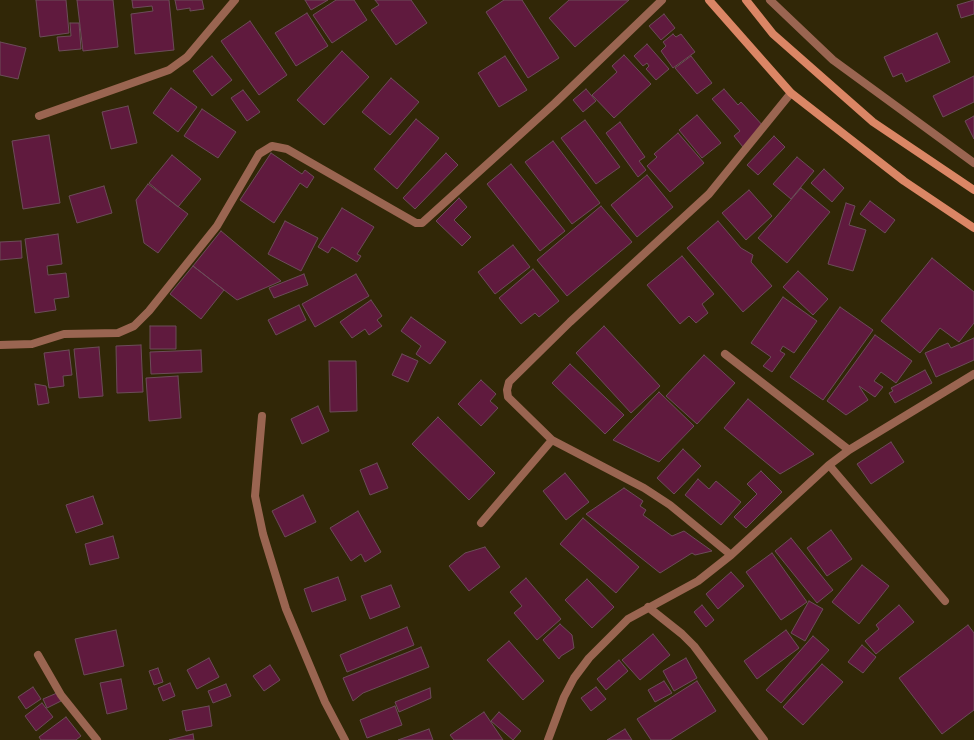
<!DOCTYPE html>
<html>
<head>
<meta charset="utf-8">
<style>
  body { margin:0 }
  canvas { display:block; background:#312707 }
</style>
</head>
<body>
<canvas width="974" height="740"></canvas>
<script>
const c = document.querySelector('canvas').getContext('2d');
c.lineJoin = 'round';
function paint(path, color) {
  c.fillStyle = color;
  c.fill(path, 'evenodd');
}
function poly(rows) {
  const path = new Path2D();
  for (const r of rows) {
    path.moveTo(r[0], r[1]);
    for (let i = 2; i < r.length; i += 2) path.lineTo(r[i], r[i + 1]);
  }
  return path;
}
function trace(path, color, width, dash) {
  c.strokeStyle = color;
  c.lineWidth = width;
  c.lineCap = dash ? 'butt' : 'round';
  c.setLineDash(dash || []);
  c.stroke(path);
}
const building = poly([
  [36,0,66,0,69,33,40,37,36,0],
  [77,0,113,0,118,47,83,51,77,0],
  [132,0,169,0,174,50,135,54,131,14,153,11,152,6,133,8,132,0],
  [175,0,202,0,204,9,190,11,190,8,177,10,175,0],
  [305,0,328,0,311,10,305,0],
  [336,0,354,0,367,20,332,43,313,15,336,0],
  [375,0,411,0,427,23,396,45,371,10,379,5,375,0],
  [504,0,522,0,559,58,528,78,486,12,504,0],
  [569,0,629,0,575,47,549,18,569,0],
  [974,0,974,14,961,18,957,5,974,0],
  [307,13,328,46,296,66,275,33,307,13],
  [664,14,675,28,661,40,649,26,664,14],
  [250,21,287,75,259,95,221,41,250,21],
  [70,23,79,23,81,49,59,51,57,37,71,36,70,23],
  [937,33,950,62,906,82,902,73,893,77,884,57,937,33],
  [673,34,676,37,681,34,695,52,673,68,661,51,666,46,663,42,673,34],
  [0,42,26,48,18,79,0,75,0,42],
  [647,44,669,69,656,80,646,69,649,66,647,63,643,66,634,56,647,44],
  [342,51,369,77,324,125,297,100,342,51],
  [624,55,651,84,614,118,592,95,617,72,612,66,624,55],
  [212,56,232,80,212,96,193,71,212,56],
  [505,56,527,90,499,107,478,73,505,56],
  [691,56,712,83,697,94,675,68,691,56],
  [974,76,974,102,943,117,933,96,974,76],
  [391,78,419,102,390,135,362,112,391,78],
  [171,88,197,107,178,132,153,113,171,88],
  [586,89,596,101,583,112,573,100,586,89],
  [724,89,738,105,741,102,765,128,743,147,734,136,740,131,712,99,724,89],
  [243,90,260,112,247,121,231,98,243,90],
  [128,106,137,143,111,149,102,112,128,106],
  [202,109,236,132,218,158,184,136,202,109],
  [697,115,721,143,702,158,679,130,697,115],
  [974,116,974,139,965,121,974,116],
  [416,119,439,138,397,189,374,169,416,119],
  [585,120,620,167,596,184,561,138,585,120],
  [620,122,645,157,639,161,646,170,638,177,606,133,620,122],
  [678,133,704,163,670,192,647,166,657,157,654,154,678,133],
  [49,135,60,203,23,209,12,141,49,135],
  [774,136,785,147,758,175,747,165,774,136],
  [553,141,600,203,572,224,525,162,553,141],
  [271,153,302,174,305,170,314,177,307,188,300,183,274,223,240,200,271,153],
  [446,153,458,165,415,209,403,198,446,153],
  [172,155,201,179,178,207,149,183,172,155],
  [797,157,814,171,791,199,773,184,797,157],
  [511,164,565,231,540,251,487,184,511,164],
  [824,169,844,188,832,202,811,183,824,169],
  [647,175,673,207,637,237,611,205,647,175],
  [148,184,188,214,158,253,144,243,136,200,148,184],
  [104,186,112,213,77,223,69,196,104,186],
  [801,188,830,212,787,263,758,238,801,188],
  [749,190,772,216,746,240,722,213,749,190],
  [459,198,467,207,454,220,471,237,462,246,436,221,459,198],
  [870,201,895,220,885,233,860,214,870,201],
  [846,203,855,206,849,225,866,230,853,271,828,264,846,203],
  [601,206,632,242,567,296,537,260,601,206],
  [342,208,374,227,357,254,361,256,357,262,332,247,328,253,318,247,342,208],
  [285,221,318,238,301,271,268,254,285,221],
  [718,221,741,248,753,255,751,262,772,286,743,312,687,248,718,221],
  [221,231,281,281,237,300,193,266,221,231],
  [58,234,62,264,47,266,48,275,66,273,69,297,54,299,56,310,35,313,25,239,58,234],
  [21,241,22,258,0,260,0,242,21,241],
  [513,245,530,267,495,294,478,272,513,245],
  [682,256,714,294,702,304,708,313,696,323,689,316,680,324,647,285,682,256],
  [932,258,974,292,974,323,959,342,940,328,920,353,881,321,932,258],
  [193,266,224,290,201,319,170,294,193,266],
  [533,269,559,301,539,317,535,313,521,324,499,298,533,269],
  [798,271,828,299,813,315,783,287,798,271],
  [304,274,308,285,274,298,269,288,304,274],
  [356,274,369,296,315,327,302,304,356,274],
  [783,297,817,321,794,353,783,346,780,351,785,354,772,372,763,366,771,357,751,343,783,297],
  [371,300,382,316,377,320,382,326,369,335,365,329,352,338,340,322,371,300],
  [299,305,306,320,276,335,268,320,299,305],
  [840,307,873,330,823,400,790,377,840,307],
  [411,317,446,342,430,364,416,354,421,346,401,331,411,317],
  [150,326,176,326,176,349,150,349,150,326],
  [604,326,660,386,631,413,576,353,604,326],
  [875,335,912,361,896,383,881,372,874,381,883,387,875,397,859,386,868,400,846,415,827,401,875,335],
  [974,338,974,360,936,377,925,353,948,343,951,348,974,338],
  [141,345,143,392,117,393,116,346,141,345],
  [99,347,103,396,79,398,74,349,99,347],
  [69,350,72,375,63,376,64,386,49,388,44,353,69,350],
  [201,350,202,372,151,374,150,352,201,350],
  [402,354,418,361,408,382,392,375,402,354],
  [704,355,735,383,697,424,666,396,704,355],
  [329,361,356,361,357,411,330,412,329,361],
  [570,364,624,415,605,434,552,383,570,364],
  [925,370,932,383,895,403,889,393,893,391,891,388,925,370],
  [178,376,181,418,149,421,146,378,178,376],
  [481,380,496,394,490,401,498,408,481,426,458,404,481,380],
  [35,384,46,386,49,403,38,405,35,384],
  [659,392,694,426,659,462,613,440,659,392],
  [748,399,814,454,780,474,724,428,748,399],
  [318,406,329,431,302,444,291,419,318,406],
  [438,417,495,473,469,500,412,444,438,417],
  [891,442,904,462,871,484,857,464,891,442],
  [683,449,701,466,674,494,657,478,683,449],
  [377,463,388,488,370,495,360,470,377,463],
  [761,471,782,492,746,528,734,517,757,494,747,484,761,471],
  [565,473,589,502,566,520,543,491,565,473],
  [698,479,709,489,716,481,741,502,721,525,685,495,698,479],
  [624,488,643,501,640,506,646,510,643,515,672,536,684,531,712,551,695,555,692,553,660,573,586,514,624,488],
  [303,495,316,522,285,537,272,511,303,495],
  [93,496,103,524,76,533,66,505,93,496],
  [358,511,381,552,365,562,361,554,351,561,330,528,358,511],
  [583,518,639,567,616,593,560,544,583,518],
  [831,530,852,559,827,576,807,548,831,530],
  [113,536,119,558,90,565,85,544,113,536],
  [791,538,833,590,817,603,775,551,791,538],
  [485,547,500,567,469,591,449,566,465,553,485,547],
  [772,553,807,602,781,620,746,572,772,553],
  [862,565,889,586,859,624,832,602,862,565],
  [731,572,744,586,718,609,706,594,731,572],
  [338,577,346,600,312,612,304,589,338,577],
  [526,578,561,619,537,640,514,613,522,606,510,592,526,578],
  [587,579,614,607,592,628,565,600,587,579],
  [391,585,400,607,370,619,361,596,391,585],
  [809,601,823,609,805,641,791,633,809,601],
  [702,605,714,620,706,627,694,612,702,605],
  [899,605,914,622,876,654,865,641,879,629,876,625,899,605],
  [560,624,572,635,574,648,561,656,559,659,543,640,560,624],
  [968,625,974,633,974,710,942,734,899,678,968,625],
  [407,627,414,645,347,672,340,655,407,627],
  [116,630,124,666,84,675,75,639,116,630],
  [786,630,799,648,757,679,744,661,786,630],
  [653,634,670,655,640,680,622,660,653,634],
  [813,636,829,650,781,703,766,690,813,636],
  [509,641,544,681,523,700,487,660,509,641],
  [862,645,876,657,863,673,848,662,862,645],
  [421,647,429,667,363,693,353,701,343,678,421,647],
  [209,658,219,677,197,689,187,670,209,658],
  [686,658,697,678,674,691,663,671,686,658],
  [619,660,628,671,606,690,597,679,619,660],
  [822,664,843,682,803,725,783,707,822,664],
  [270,665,280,680,264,691,253,676,270,665],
  [158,668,163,682,154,685,149,671,158,668],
  [121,679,127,709,107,714,100,683,121,679],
  [664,681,672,693,655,702,648,690,664,681],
  [697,681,716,711,670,740,651,740,637,719,697,681],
  [170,683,175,696,163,701,158,688,170,683],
  [226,684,231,696,213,703,208,691,226,684],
  [33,687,41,699,26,709,18,697,33,687],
  [596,687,606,699,591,711,581,698,596,687],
  [430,688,431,698,399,712,395,702,430,688],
  [57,693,61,701,47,708,43,699,57,693],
  [42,703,53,717,36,731,25,716,42,703],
  [209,706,212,726,186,731,182,711,209,706],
  [395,706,402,725,367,738,360,720,395,706],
  [484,712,503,740,454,740,450,735,484,712],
  [499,712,521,731,513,740,491,721,499,712],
  [66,717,81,736,76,740,41,740,39,737,66,717],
  [429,729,433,740,398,740,429,729],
  [625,729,632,740,607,740,625,729],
  [193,734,194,740,169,740,193,734]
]);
const street = poly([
  [770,0,833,60,974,163],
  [39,116,169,70,187,57,235,0],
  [0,345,32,344,64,334,118,333,134,326,149,311,217,226,259,154,272,146,287,149,416,223,422,223,555,103,662,0],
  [725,354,849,450],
  [262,416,255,496,263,534,286,609,325,702,345,740],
  [829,465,945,601],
  [481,523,552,440],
  [731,555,670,505,644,488,552,440,508,397,507,390,509,382,570,322,709,194,791,93],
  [648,607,682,634,694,646,764,740],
  [38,655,61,695,97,740],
  [548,740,564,697,574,678,589,658,628,619,698,581,731,555,829,465,849,450,974,374]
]);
const secondary = poly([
  [709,0,791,93,904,181,974,228],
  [746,0,773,34,873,122,974,190]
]);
paint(building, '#601a3e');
trace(building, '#6c4c59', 1);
trace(street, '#9a6551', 8);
trace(secondary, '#db8665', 8);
</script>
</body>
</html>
